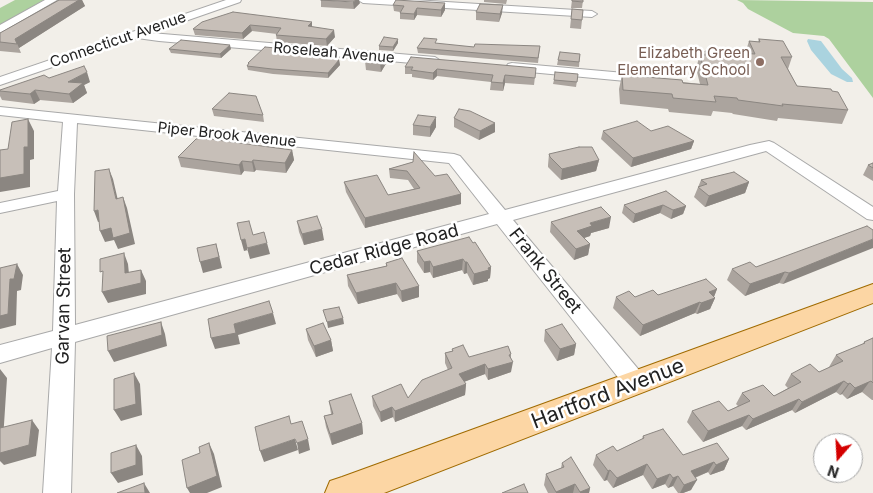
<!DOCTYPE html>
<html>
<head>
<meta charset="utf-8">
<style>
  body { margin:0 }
  #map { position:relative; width:873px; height:493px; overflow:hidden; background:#f2efe9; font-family:Inter,sans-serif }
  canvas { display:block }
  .north { position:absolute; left:813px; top:433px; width:50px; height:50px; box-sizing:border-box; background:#fff; border:1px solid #a7a7a7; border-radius:50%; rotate:199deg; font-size:14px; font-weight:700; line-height:20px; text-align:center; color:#222 }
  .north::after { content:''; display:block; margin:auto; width:18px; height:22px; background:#d40000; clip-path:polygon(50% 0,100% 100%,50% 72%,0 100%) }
</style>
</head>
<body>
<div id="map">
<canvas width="873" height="493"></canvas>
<div class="north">N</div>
</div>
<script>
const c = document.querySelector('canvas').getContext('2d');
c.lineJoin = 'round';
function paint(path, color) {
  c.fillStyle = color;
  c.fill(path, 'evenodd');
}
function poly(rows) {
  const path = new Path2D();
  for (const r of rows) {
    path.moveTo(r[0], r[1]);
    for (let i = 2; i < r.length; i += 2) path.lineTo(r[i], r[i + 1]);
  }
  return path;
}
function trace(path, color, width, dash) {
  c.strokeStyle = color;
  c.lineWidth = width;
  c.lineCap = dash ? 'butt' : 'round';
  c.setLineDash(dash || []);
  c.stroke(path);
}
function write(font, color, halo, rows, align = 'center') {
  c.font = font + ' Inter,sans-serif';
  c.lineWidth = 5;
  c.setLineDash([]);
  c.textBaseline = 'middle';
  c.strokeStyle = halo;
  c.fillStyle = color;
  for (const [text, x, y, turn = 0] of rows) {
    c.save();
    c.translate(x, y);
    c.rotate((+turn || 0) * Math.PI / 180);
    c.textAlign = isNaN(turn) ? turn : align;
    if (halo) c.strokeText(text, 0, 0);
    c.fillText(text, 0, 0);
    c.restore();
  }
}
const forest = poly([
  [15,0,44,0,0,25,0,8],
  [737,0,873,2,873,98,829,39,824,36,793,33,748,9,743,3]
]);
const water = poly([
  [808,39,821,41,842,69,852,78,853,82,847,82,831,74,811,50,807,41]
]);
const minor = poly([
  [45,0,57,0,0,33,0,25,45,0],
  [226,0,241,0,240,2,151,33,435,57,441,61,435,65,159,41,137,38,0,85,0,77,226,0],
  [358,0,414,0,592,11,597,14,592,17,363,3,358,0],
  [512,63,647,75,654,79,647,83,508,70,506,67,508,64,512,63],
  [0,107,454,154,460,156,505,210,750,145,769,141,774,143,873,207,873,220,867,219,766,151,513,220,644,376,648,383,644,390,636,393,628,390,497,224,75,342,71,493,43,493,52,348,0,363,0,345,53,331,57,201,0,213,0,203,58,191,63,122,0,115,0,107],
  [77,123,449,163,489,214,75,325,74,194,77,123]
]);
const major = poly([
  [873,284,873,303,384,493,325,493,330,481,342,477,873,284]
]);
const wall = poly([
  [59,0,82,0,85,6,19,48,21,53,0,51,0,33],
  [321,0,360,3,354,9,321,7],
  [484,0,507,0,506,4,484,2],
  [572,0,583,0,582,8,571,8],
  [445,3,445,10,441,17,417,15,414,20,400,19,400,12,394,11,393,5],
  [572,9,582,20,581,29,570,28],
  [476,12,502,13,499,22,476,20],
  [202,22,312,22,312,27,335,37,327,46,277,42,276,35,277,34,252,31,243,39,195,35,193,29],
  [759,39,792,57,788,69,797,86,848,110,842,124,778,118,777,121,733,114,732,113,713,111,711,116,669,112,668,109,620,104,619,89,622,75,700,84,696,68,700,55,704,55,705,51,745,54,749,41,758,42],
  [398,43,393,51,379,50,379,46],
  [437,44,474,47,540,46,538,63,418,53,417,48],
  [169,49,231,49,221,58,171,53],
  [317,52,317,55,339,60,340,65,328,78,273,74,248,70,247,66,248,65,248,63],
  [386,53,387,62,381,72,366,70,365,61],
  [580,54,579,67,557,65,558,60],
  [405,67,536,68,534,85,505,83,503,91,490,90,491,82,437,76,433,80,412,77,412,74,405,74],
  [578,74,576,87,553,84,554,80],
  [49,78,90,82,84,85,87,93,73,103,40,100,34,104,2,100,0,96,0,90],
  [212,109,263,115,264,122,214,116],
  [454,118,495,132,479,140,454,127],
  [413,125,436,127,430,137,413,135],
  [603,131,651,131,694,141,691,149,631,167,601,139],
  [292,150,294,160,286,173,256,170,254,172,244,171,241,175,181,167,178,157],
  [549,154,599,160,596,171,561,180,548,167,548,165],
  [413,162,461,194,461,204,365,228,346,192,344,182,388,195,414,189,408,180,390,178,389,169],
  [873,163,873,181,863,175,868,165],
  [701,180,749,182,745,193,705,207,694,197],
  [666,191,686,206,683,214,671,219,660,213,633,223,622,213,624,205],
  [297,221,324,240,304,245,299,232],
  [551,222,609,228,591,233,590,236,584,238,590,244,588,255,574,260,550,232],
  [873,230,783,284,779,283,745,296,727,280,732,269,756,267],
  [473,243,491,267,490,278,488,279,488,281,473,285,467,273,464,274,462,270,433,278,430,272,424,273,417,262,417,251],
  [386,263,419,286,419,297,402,302,397,294,358,304,348,286,347,275,386,266],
  [717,289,714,297,715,298,710,309,697,314,695,313,640,336,613,308,616,297,635,297],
  [306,329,331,340,333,351,316,357,308,340],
  [545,330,576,344,574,355,557,361,544,341],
  [873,338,873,400,872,400,862,392,847,399,842,394,840,395,836,392,795,413,792,410,746,430,742,426,703,442,687,422,692,411,728,411,738,406,736,404,742,393,774,396,788,388,785,385,791,374,819,372,830,367,829,367,836,355,862,345,864,342],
  [452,349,469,357,510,358,511,372,488,380,485,374,464,382,466,384,465,395,395,422,393,417,381,422,373,406,372,396,408,398,448,370,445,363,445,353,452,351],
  [329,401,362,423,363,434,332,445,326,427,324,416,331,414],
  [643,436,683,455,729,459,724,470,710,475,708,472,695,478,691,490,683,493,678,493,673,486,668,488,665,484,652,489,643,475,613,488,607,480,604,481,593,465,596,455,617,451,642,439],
  [562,463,590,488,589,493,548,493,544,485,546,474,561,468]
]);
const shadedWall = poly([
  [79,0,82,0,85,6,19,48,15,39],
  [356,0,359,0,360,3,354,9,353,2],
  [445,3,445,10,441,17,441,10],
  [503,5,502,13,499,22,500,14],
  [417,8,417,15,414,20,414,14],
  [312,22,312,28,308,26],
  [250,25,252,31,243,39,242,33],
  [334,30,335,37,327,46,326,39],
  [398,39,398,43,393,51,393,47],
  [230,45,231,49,221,58,220,54],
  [386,53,387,62,381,72,380,63],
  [339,60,340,65,328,78,328,73],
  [437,69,437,76,433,80,433,73],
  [87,72,90,82,84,85,87,93,73,103,69,94,68,82],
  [505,75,505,83,503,91,503,83],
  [35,90,40,100,34,104,30,94],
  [436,117,436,127,430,137,430,127],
  [28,119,34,131,34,159,30,160,30,187,0,192,0,178,24,147],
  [495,123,495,132,479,140,480,131],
  [694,141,691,149,631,167,633,158],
  [292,150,294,160,286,173,285,163],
  [253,160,256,170,254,172,252,162],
  [599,160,596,171,561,180,562,169],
  [242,161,244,171,241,175,239,165],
  [109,169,113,179,120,209,116,199],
  [749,182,745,193,705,207,709,196],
  [461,194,461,204,365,228,365,218],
  [123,197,127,208,135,244,118,249,114,240,105,242,100,231],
  [663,205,660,213,633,223,635,214],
  [686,206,683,214,671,219,673,210],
  [98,210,102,221,98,222,94,211],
  [611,217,609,228,591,233,590,236,575,241,577,231,590,223],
  [322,229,324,240,304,245,302,234],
  [245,239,248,250,244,251,241,240],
  [873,239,873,248,783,284,789,273],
  [267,243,270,254,250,259,247,248],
  [216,244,219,255,222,268,203,273,200,262],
  [590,244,588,255,574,260,576,249],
  [124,253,128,264,130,284,125,273],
  [463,259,462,270,433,278,433,267],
  [430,261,430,272,424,273,424,262],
  [465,262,467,262,467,273,464,274],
  [17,264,23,275,21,290,17,291,16,325,0,329,0,316,10,279],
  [491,267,490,278,488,279,488,281,473,285,474,274],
  [141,270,146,281,146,294,108,303,102,292],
  [785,272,779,283,745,296,750,284],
  [396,283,397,294,358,304,356,293],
  [419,286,419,297,402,302,401,291],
  [717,289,713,299,715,298,710,309,697,314,701,303,709,292],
  [700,302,695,313,640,336,643,325],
  [273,313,276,324,238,335,240,344,215,349,211,338,234,324],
  [343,318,344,324,328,328,327,322],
  [161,322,165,334,167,346,114,362,108,351],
  [331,340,333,351,316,357,314,346],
  [576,344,574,355,557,361,560,349],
  [511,354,510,363,513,362,511,372,488,380,488,369],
  [485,364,485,374,458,384,459,374],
  [0,369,7,378,3,440,0,437],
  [134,373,140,384,142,415,121,421,114,410],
  [844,381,836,392,795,413,802,402],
  [870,381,862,392,847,399,855,388],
  [850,383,842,394,840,395,848,384],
  [466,384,465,395,395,422,395,411],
  [799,399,792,410,746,430,753,419],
  [392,407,393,417,381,422,380,412],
  [749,415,742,426,703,442,708,431],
  [32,420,39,430,36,456,4,465,0,461,0,453],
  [362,423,363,434,332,445,330,434],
  [295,439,298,450,264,462,260,451],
  [308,439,310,450,299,454,297,443],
  [209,443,214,454,222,487,207,493,190,493,187,488],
  [136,445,142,456,143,475,118,483,111,473],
  [729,459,724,470,710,475,716,465],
  [714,462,708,472,686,481,691,471],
  [647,464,643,475,613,488,617,478],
  [610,470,607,480,604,481,608,471],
  [670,474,665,484,652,489,657,479],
  [678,476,673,486,668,488,673,478],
  [697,480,691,490,683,493,680,493,684,485],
  [144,483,150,493,145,493],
  [575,484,573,493,556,493,556,492],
  [590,488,589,493,580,493,580,492]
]);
const building = poly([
  [59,0,79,0,15,39,17,44,0,42,0,33,59,0],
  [321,0,356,0,353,2,321,0],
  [396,0,445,3,441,10,417,8,414,14,400,13,404,6,393,5,396,0],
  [572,0,583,0,583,2,572,1,572,0],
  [480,4,503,5,500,14,476,12,480,4],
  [572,9,583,10,582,20,571,19,572,9],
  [233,12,312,22,308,26,334,30,326,39,276,35,281,28,250,25,242,33,193,29,202,22,233,12],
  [384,37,398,39,393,47,379,46,384,37],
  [424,38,437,39,435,43,474,47,475,44,540,46,538,58,417,48,424,38],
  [759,39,783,41,792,57,781,57,797,86,831,89,832,91,838,92,848,110,782,104,783,106,738,100,737,98,714,96,716,102,673,98,672,94,623,90,622,75,682,80,683,83,708,85,700,55,706,55,705,51,755,54,749,41,760,42,759,39],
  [181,40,230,45,220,54,169,49,181,40],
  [265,47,317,52,315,54,339,60,328,73,272,69,247,66,249,63,248,63,265,47],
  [371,52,386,53,380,63,365,61,371,52],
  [560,52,580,54,579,62,558,60,560,52],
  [411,57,536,68,535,78,505,75,503,83,491,82,493,75,437,69,433,73,411,70,413,67,405,67,411,57],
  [84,66,87,72,68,82,83,83,69,94,35,90,30,94,0,91,0,90,44,75,49,78,84,66],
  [555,72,578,74,577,82,554,80,555,72],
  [229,93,256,96,263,115,212,109,229,93],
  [459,109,470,111,495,123,480,131,454,118,459,109],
  [418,115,436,117,430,127,413,125,418,115],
  [28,119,28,147,24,147,24,174,0,178,0,150,8,149,12,122,28,119],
  [637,121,651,131,668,126,694,141,633,158,603,131,637,121],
  [202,138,292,150,285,163,253,160,252,162,242,161,239,165,178,157,196,139,202,138],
  [579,147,592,147,599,160,562,169,550,157,549,154,579,147],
  [414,152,435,176,447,174,461,194,365,218,344,182,377,175,388,195,420,188,407,171,389,169,413,162,414,152],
  [873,163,873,168,868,165,873,163],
  [109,169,116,199,123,197,130,233,113,238,111,228,100,231,98,210,94,211,95,171,109,169],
  [734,172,749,182,709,196,698,187,707,184,701,180,734,172],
  [666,191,686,206,673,210,663,205,635,214,624,205,666,191],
  [601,207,611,217,590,223,592,226,577,231,590,244,576,249,551,222,601,207],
  [317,216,322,229,302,234,297,221,317,216],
  [249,221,253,235,264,232,267,243,247,248,245,239,241,240,237,223,249,221],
  [867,226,873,230,873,239,789,273,785,272,750,284,732,269,750,262,756,267,867,226],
  [469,237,473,243,475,242,491,267,488,268,489,270,474,274,467,262,465,262,463,259,433,267,430,261,424,262,417,251,469,237],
  [216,244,219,257,200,262,197,248,216,244],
  [124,253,125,273,141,270,141,283,102,292,103,271,100,272,100,259,124,253],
  [402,258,419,286,401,291,396,283,356,293,347,275,387,266,386,263,402,258],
  [17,264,14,279,10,279,8,314,0,316,0,268,17,264],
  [706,279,717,289,709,292,715,298,701,303,700,302,643,325,616,297,629,291,635,297,653,290,658,295,706,279],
  [269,301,273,313,234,324,236,333,211,338,208,319,269,301],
  [339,307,343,318,327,322,323,310,339,307],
  [161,322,162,335,108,351,107,336,161,322],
  [323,323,331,340,314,346,306,329,323,323],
  [562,324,576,344,560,349,545,330,562,324],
  [873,338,873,383,871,381,855,388,850,383,848,384,844,381,802,402,799,399,753,419,749,415,708,431,692,411,719,401,728,411,750,401,742,393,763,385,774,396,801,382,791,374,810,364,819,372,843,361,836,355,865,343,864,342,873,338],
  [463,345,469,357,508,346,511,354,509,355,513,362,488,369,485,364,459,374,466,384,395,411,392,407,380,412,372,396,401,384,408,398,422,380,452,368,445,353,453,351,452,349,463,345],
  [134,373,136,404,114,410,114,379,134,373],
  [351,394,362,423,330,434,324,416,333,414,329,401,351,394],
  [289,416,291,424,302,421,308,439,297,443,295,439,260,451,255,427,289,416],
  [32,420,29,445,0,453,0,428,32,420],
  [663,429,683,455,717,443,729,459,716,465,714,462,691,471,697,480,684,485,678,476,673,478,670,474,657,479,647,464,617,478,610,470,608,471,596,455,613,446,617,451,644,438,643,436,663,429],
  [209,443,217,476,187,488,182,460,200,453,199,447,209,443],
  [136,445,136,465,111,473,111,453,136,445],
  [571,457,590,488,580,492,575,484,556,492,546,474,564,467,562,463,571,457],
  [144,483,145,493,117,493,144,483],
  [524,484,528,493,502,493,524,484]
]);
const markers = [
  [760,62,5,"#8d6e63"]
];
const farStreetnames = [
  ["Connecticut Avenue",118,40,-19],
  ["Roseleah Avenue",334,53,5],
  ["Piper Brook Avenue",227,135,6]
];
const farEducationnames = [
  ["Elizabeth Green",750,53],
  ["Elementary School",750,70]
];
const streetNames = [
  ["Cedar Ridge Road",384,250,-15],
  ["Frank Street",545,271,51],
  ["Garvan Street",64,306,-89]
];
const nearStreetnames = [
  ["Hartford Avenue",608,394,-21]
];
paint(forest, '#add19e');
paint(water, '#aad3df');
trace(minor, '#a9a9a9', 2);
trace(major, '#a06b00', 2);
paint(minor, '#fff');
paint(major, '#fcd6a4');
paint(wall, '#aba49e');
paint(shadedWall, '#8b8681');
paint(building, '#c7bfb8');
trace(building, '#8b8681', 1);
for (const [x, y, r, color] of markers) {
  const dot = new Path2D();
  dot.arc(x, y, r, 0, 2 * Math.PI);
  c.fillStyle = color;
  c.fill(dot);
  trace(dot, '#fff', 2);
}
write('15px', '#222', '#fff', farStreetnames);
write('15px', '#785e54', '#fff', farEducationnames, 'right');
write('18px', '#222', '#fff', streetNames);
write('21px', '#222', '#fff', nearStreetnames);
</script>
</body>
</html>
